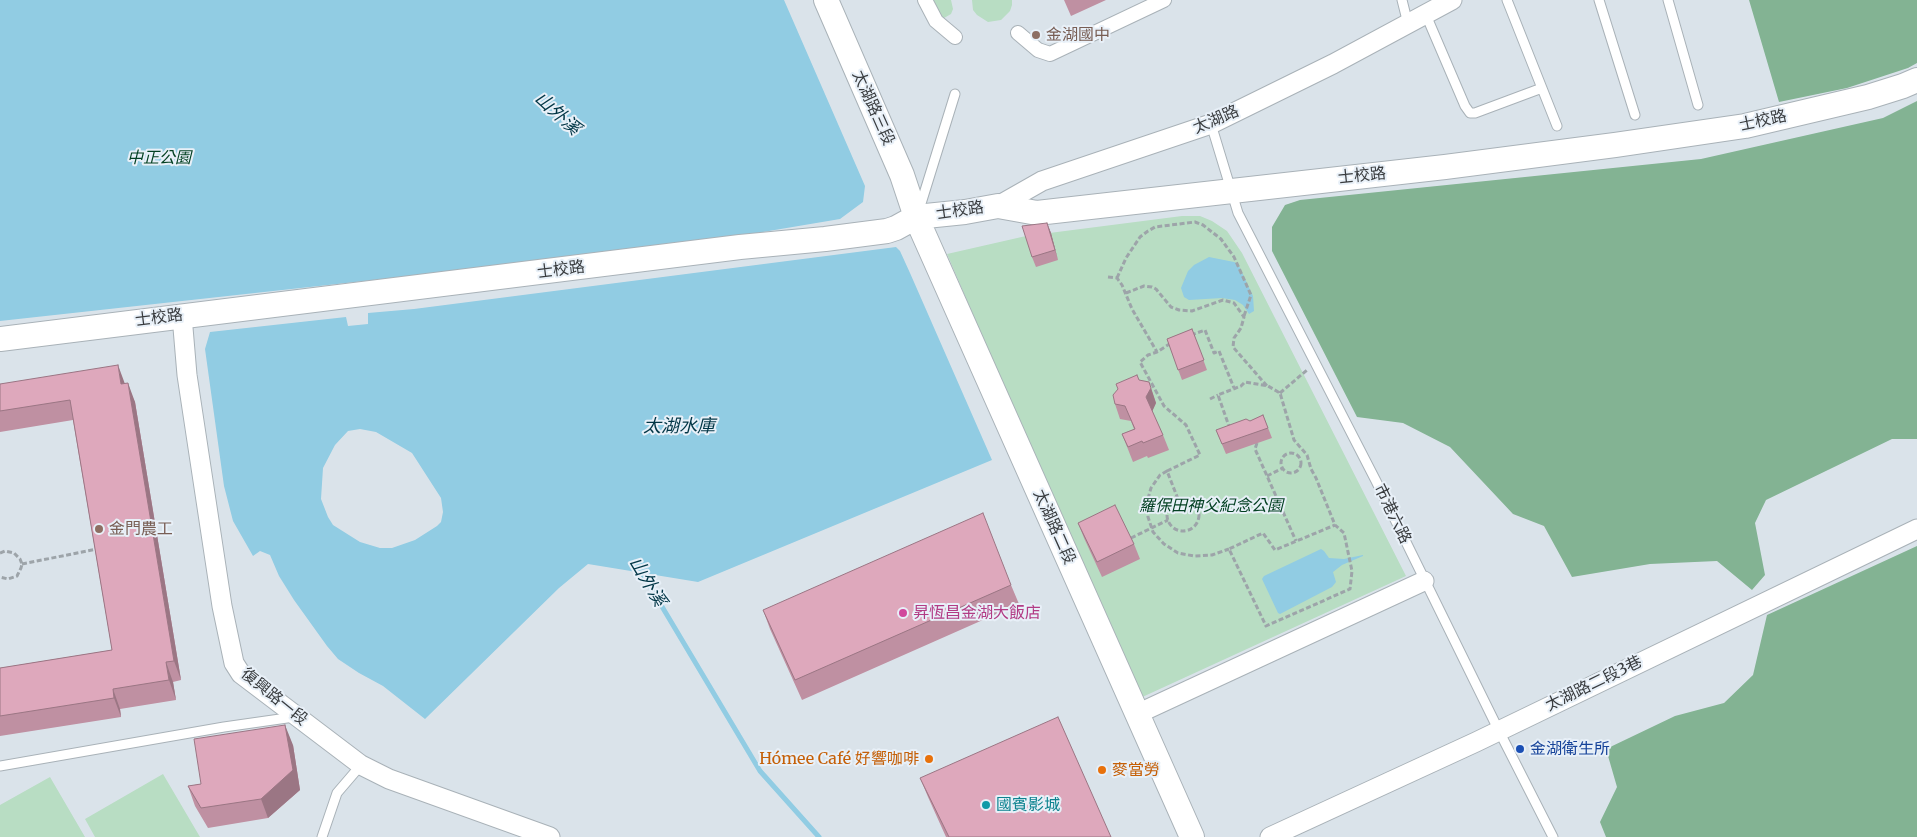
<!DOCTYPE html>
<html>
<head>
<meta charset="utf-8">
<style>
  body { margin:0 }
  canvas { display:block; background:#dae3ea }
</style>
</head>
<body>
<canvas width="1917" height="837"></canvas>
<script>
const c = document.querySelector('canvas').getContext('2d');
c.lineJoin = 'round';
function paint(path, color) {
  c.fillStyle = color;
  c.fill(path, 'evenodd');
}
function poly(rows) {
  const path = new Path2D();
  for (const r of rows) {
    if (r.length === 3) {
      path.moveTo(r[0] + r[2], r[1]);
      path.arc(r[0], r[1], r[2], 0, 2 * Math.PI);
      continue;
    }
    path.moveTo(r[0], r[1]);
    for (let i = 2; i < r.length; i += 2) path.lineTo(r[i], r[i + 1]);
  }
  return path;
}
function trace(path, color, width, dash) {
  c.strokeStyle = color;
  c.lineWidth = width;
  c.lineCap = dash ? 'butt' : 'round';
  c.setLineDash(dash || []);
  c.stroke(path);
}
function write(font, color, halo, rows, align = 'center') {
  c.font = font + ' Merriweather,"Noto Sans TC",serif';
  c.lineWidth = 4;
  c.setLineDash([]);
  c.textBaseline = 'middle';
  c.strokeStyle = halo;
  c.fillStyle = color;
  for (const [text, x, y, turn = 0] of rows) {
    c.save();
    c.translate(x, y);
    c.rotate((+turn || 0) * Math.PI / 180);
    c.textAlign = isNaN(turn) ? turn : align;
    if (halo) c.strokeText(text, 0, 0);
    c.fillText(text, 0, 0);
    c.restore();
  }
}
const green = poly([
  [932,0,951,0,953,9,951,14,944,18,939,15],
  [972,0,1012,0,1012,5,1010,11,1001,20,988,22,977,15,973,10],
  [1182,216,1200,216,1212,221,1227,231,1242,253,1406,576,1138,699,947,254,1026,236],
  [163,774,200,837,95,837,85,819],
  [50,777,85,837,0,837,0,805]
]);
const forest = poly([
  [1749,0,1917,0,1917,63,1908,68,1847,88,1779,102],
  [1917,101,1917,439,1892,439,1766,500,1755,523,1765,575,1752,590,1717,561,1650,564,1572,577,1544,526,1513,514,1450,447,1403,423,1357,417,1272,251,1272,227,1285,205,1300,200,1701,159,1883,118],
  [1917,546,1917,837,1606,837,1600,822,1617,787,1606,749,1675,716,1724,703,1753,675,1767,615]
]);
const water = poly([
  [0,0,784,0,865,186,863,202,840,219,674,247,0,321],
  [896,247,900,251,910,273,992,460,698,582,588,564,559,588,425,719,383,686,359,673,338,659,327,646,294,600,279,576,270,555,260,551,253,556,233,521,224,486,205,349,210,332,346,317,348,326,368,324,368,313,414,309],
  [360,429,376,432,412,453,441,498,443,512,441,522,437,526,415,540,392,548,380,548,360,542,333,525,328,517,321,499,323,468,335,445,348,431],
  [1209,257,1234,262,1238,264,1253,296,1254,311,1249,314,1243,305,1235,300,1222,298,1189,300,1184,297,1181,288,1188,271,1194,265],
  [1321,549,1324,551,1329,558,1344,559,1363,555,1363,556,1342,565,1333,572,1336,582,1332,587,1280,614,1278,613,1262,579,1264,576]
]);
const stream = poly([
  [639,568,760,771,819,837]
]);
const path = poly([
  [1108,277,1117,278,1122,285,1132,309,1157,352],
  [1117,278,1126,258,1140,237,1148,231,1155,227,1195,222,1203,225,1221,239,1234,257,1251,295,1244,316],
  [1126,293,1144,286,1152,287,1156,289,1171,307,1179,310,1192,311,1223,300,1234,303,1244,317,1241,328,1234,338,1233,347,1267,386],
  [1191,335,1205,330,1214,353,1219,351,1234,388],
  [1280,393,1307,370],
  [1210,399,1218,395],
  [1230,429,1218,395,1241,386,1245,382,1268,386,1280,393,1294,440,1307,455,1311,469,1316,478,1335,525,1344,533,1352,571,1350,589,1266,626,1229,549,1263,533,1275,550,1335,525],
  [1257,443,1255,449,1296,541],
  [1291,463,10],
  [1167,471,1200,455,1186,425,1164,406,1140,362,1148,355,1157,352,1171,343],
  [1267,476,1283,468],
  [1183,515,16],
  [1178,499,1167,471,1160,475,1151,488,1147,502,1148,517,1153,532,1164,544,1178,553,1194,556,1212,555,1229,549],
  [1131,538,1168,520],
  [0,553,5,551,14,553,20,559,22,564,21,568,17,576,8,579,0,577],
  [22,564,97,549]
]);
const service = poly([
  [1402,0,1408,24],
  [1507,0,1557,126],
  [1599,0,1635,115],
  [1668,0,1698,105],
  [1426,15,1465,106,1470,113,1475,113,1542,88],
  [1211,124,1238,213,1376,481,1499,731,1553,837],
  [919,210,955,94],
  [0,766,224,727,294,717],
  [322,837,337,793,361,765]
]);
const pedestrian = poly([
  [925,0,936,21,955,37],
  [1018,33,1038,50,1050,54,1164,0]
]);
const minor = poly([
  [998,206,1042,181,1211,124,1333,64,1452,0],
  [182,316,187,375,222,606,234,663,241,674,361,765,389,779,550,837],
  [1137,714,1424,581],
  [1270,837,1476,742,1917,529]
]);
const tertiary = poly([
  [826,0,902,175,916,217,1192,837],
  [0,339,740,247,825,239,887,231,896,228,916,217,965,212,998,206,1037,213,1445,167,1615,145,1745,126,1868,97,1903,86,1917,80]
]);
const wall = poly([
  [1064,0,1106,0,1071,16],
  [1047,223,1051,233,1058,260,1036,267,1032,257],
  [1192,329,1207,370,1182,380,1167,339],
  [1139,380,1149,382,1156,403,1152,411,1163,435,1169,450,1148,458,1147,456,1133,462,1122,434,1134,429,1131,421,1120,419,1115,404],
  [125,383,135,402,181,680,173,682,176,700,120,709,121,717,0,736,0,668,112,650,73,420,0,432,0,384],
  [1263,415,1272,438,1226,454,1216,430,1250,421],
  [1078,523,1134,544,1140,559,1102,577,1084,538],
  [1011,585,1019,604,802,700,770,629,763,610],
  [293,745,300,790,268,818,208,828,195,806,188,786,201,784],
  [920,778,1111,837,946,837,928,797]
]);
const shadedWall = poly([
  [1047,223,1051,233,1058,260,1055,250],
  [118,365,125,384,121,384],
  [128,383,135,402,181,680,174,661],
  [1151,388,1156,403,1152,412,1146,397],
  [166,662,173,682,176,700,169,680],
  [113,689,120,709,121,717,114,698],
  [285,725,293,745,300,790,268,818,261,799]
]);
const building = poly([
  [1047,223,1055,250,1032,257,1022,226,1047,223],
  [1192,329,1204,360,1178,370,1167,339,1192,329],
  [118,365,121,384,128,383,174,661,166,662,169,680,113,689,114,698,0,716,0,668,112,650,70,400,0,411,0,384,118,365],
  [1137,375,1139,380,1149,382,1151,388,1146,397,1163,435,1143,443,1142,441,1128,447,1122,434,1135,429,1125,406,1115,404,1113,395,1118,389,1116,384,1137,375],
  [1263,415,1268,428,1222,444,1216,430,1246,419,1250,421,1263,415],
  [1115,505,1134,544,1097,562,1078,523,1115,505],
  [983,513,1011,585,795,680,763,610,983,513],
  [1058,717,1111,837,949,837,920,778,1058,717],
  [285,725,293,770,261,799,201,808,188,786,201,784,194,739,285,725]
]);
const markers = [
  [1036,35,5,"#8d6e63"],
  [99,529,5,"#8d6e63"],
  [903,613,5,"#d1479c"],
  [1520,749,5,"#1a4fb4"],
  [929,759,5,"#e8710a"],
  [1102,770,5,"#e8710a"],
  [986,805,5,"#0f9aa8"]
];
const educationNames = [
  ["金湖國中",1046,35],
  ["金門農工",109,529]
];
const streetNames = [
  ["太湖路三段",873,108,66],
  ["太湖路",1216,120,-23],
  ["士校路",1763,121,-12],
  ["士校路",1362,176,-6],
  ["士校路",960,211,-8],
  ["士校路",561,270,-7],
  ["士校路",159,318,-7],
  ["市港六路",1392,514,64],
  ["太湖路二段",1054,527,66],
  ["太湖路二段3巷",1594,684,-26],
  ["復興路一段",274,697,39]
];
const parkNames = [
  ["中正公園",159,158],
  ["羅保田神父紀念公園",1211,506]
];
const hotelNames = [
  ["昇恆昌金湖大飯店",913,613]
];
const transitNames = [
  ["金湖衛生所",1530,749]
];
const foodNames = [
  ["Hómee Café 好響咖啡",919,759],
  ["麥當勞",1112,770,"left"]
];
const cultureNames = [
  ["國賓影城",996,805]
];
const waterNames = [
  ["山外溪",557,114,42],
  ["太湖水庫",679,427],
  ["山外溪",647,582,59]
];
paint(green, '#b8ddc3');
paint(forest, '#83b393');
paint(water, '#91cce3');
trace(stream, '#91cce3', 5);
trace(service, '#a9b2b8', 11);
trace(pedestrian, '#a9b2b8', 16);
trace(minor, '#a9b2b8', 21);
trace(tertiary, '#a9b2b8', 26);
trace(path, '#9da4a9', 3, [5, 2.5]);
trace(service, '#fff', 9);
trace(pedestrian, '#fff', 14);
trace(minor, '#fff', 19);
trace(tertiary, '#fff', 24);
paint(wall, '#bf90a2');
paint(shadedWall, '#9b7684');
paint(building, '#dea8bc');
trace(building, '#9b7684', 1);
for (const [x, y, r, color] of markers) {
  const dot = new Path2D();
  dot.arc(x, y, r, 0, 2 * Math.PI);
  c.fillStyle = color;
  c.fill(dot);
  trace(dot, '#e8f0f8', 2);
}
write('16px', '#785e54', '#e8f0f8', educationNames, 'left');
write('16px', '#393c3f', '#e8f0f8', streetNames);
write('italic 16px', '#044123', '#e8f0f8', parkNames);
write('16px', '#b23c85', '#e8f0f8', hotelNames, 'left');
write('16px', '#164399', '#e8f0f8', transitNames, 'left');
write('16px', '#c56008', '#e8f0f8', foodNames, 'right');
write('16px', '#0d838f', '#e8f0f8', cultureNames, 'left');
write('italic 18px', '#003545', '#e8f0f8', waterNames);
</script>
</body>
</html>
